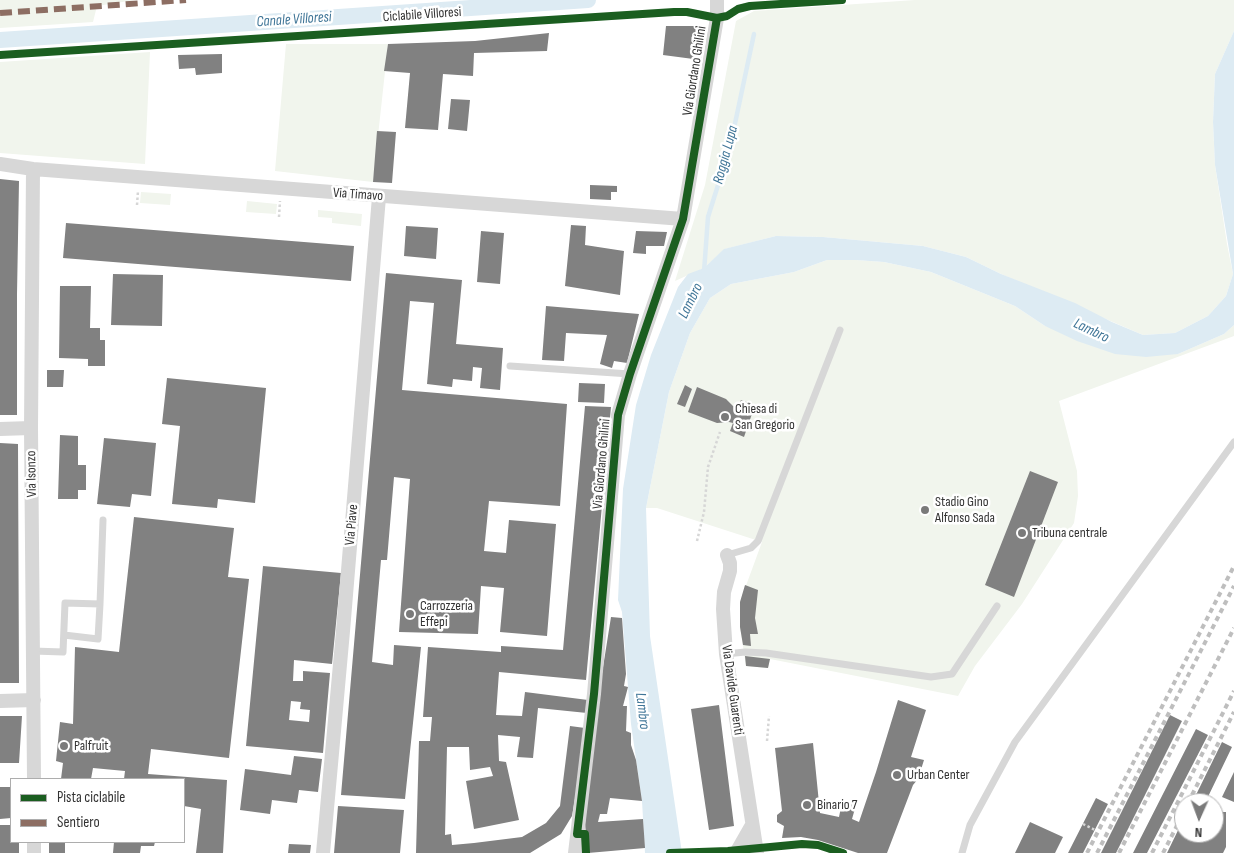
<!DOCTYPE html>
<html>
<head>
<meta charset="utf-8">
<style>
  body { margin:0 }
  #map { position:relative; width:1234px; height:853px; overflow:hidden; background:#fff; font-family:"Sofia Sans Condensed",sans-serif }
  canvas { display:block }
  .legend { position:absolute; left:10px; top:778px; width:175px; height:65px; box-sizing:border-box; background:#fff; border:1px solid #adadad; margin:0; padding:6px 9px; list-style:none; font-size:15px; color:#333 }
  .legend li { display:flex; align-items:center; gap:10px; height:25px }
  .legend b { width:25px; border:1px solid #adadad }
  .north { position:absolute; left:1174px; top:793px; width:50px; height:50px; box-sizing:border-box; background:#fff; border:1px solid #adadad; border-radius:50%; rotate:182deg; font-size:14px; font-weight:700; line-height:20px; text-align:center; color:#333 }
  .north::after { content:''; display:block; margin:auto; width:18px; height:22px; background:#7a7a7a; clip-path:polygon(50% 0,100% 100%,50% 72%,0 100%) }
</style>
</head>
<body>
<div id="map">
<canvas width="1234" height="853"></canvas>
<ul class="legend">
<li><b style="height:6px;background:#1b5e20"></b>Pista ciclabile</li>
<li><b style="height:6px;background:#8d6e63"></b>Sentiero</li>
</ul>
<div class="north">N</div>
</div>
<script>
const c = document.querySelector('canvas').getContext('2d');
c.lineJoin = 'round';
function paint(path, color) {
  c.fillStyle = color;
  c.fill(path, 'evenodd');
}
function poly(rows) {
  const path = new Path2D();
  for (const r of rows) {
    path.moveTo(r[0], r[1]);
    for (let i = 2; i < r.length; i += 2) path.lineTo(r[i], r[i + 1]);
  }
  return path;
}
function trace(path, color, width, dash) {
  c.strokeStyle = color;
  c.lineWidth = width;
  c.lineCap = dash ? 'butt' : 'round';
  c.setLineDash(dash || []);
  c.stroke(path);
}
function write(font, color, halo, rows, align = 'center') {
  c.font = font + ' "Sofia Sans Condensed",sans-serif';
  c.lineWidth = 5;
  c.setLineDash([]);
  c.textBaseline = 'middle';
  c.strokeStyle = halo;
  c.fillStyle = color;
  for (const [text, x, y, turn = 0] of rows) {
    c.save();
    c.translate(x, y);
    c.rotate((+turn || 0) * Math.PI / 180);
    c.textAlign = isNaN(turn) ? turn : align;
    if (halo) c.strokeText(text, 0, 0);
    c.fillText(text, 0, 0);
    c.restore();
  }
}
const green = poly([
  [0,0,135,0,97,6,93,22,0,28],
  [915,0,1234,0,1234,31,1215,74,1213,122,1215,165,1227,244,1233,274,1226,296,1208,316,1175,333,1143,335,1001,274,966,257,923,246,823,237,776,236,725,249,704,268,675,281,705,185,736,21,754,11],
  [286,44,388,44,373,182,275,171],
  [150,52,145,164,0,153,0,62],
  [141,192,171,194,170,205,140,203],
  [247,201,277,204,276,214,246,212],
  [318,210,362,214,361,226,332,223,332,218,318,217],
  [827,260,856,260,884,262,931,272,1015,306,1045,326,1178,354,1224,334,1234,325,1234,336,1059,401,1077,471,1078,496,1074,523,1022,604,975,666,958,696,770,659,768,668,746,666,740,627,740,602,762,542,657,508,646,508,669,392,690,333,710,298,731,284,794,272]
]);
const water = poly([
  [1234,31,1234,325,1224,334,1178,354,1146,357,1115,354,1077,341,1045,326,1015,306,931,272,884,262,856,260,827,260,794,272,731,284,710,298,690,333,669,392,646,508,650,636,682,853,645,853,642,801,631,724,622,612,618,600,623,489,636,405,651,355,678,287,688,274,704,268,724,249,776,236,823,237,923,246,966,257,1001,274,1075,303,1112,322,1143,335,1175,333,1208,316,1226,296,1233,274,1215,165,1213,122,1215,74]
]);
const stream = poly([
  [704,272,708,217,730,147,754,34]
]);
const canal = poly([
  [0,40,588,0]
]);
const building = poly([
  [666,26,704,26,701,60,663,55],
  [549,33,547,51,474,53,473,76,443,74,438,130,405,128,410,73,384,71,388,44,475,41],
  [222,54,222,73,196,75,195,68,179,69,178,55],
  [451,99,470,100,467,131,448,129],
  [377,131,396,132,392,183,373,182],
  [0,179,19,181,17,294,17,415,0,415],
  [590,185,617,186,617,192,611,192,611,200,590,199],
  [66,223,354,246,351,281,63,258],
  [571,225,586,226,585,245,624,251,620,295,565,286],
  [406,226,438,228,436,259,404,256],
  [481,231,504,233,500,284,477,282],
  [636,231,667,232,664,246,646,246,646,254,633,253],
  [386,273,462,280,456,344,503,348,500,390,480,388,482,368,473,367,472,381,453,379,452,387,427,384,434,303,410,301,402,390,567,404,560,506,489,501,484,551,506,553,509,520,556,524,547,636,500,632,504,588,481,586,478,634,399,632,410,479,394,477,387,560,381,560,372,662,393,665,394,645,421,647,405,799,341,795],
  [113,274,163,275,162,326,111,325],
  [60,286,91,286,90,328,100,328,100,340,105,340,105,366,88,366,88,359,59,358],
  [546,306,639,314,627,363,614,361,612,368,600,364,607,335,566,333,564,361,542,360],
  [47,370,64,370,63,387,47,387],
  [167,378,266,388,255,503,218,499,217,508,172,504,180,426,162,424],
  [579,383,605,384,604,403,578,402],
  [685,385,692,389,685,407,677,404],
  [697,387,726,399,733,406,737,408,741,400,755,405,744,437,730,431,733,423,729,422,717,423,688,412],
  [585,406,611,407,586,680,499,672,496,715,522,716,525,692,588,700,587,713,538,708,533,758,517,757,520,737,498,735,499,761,506,762,519,820,474,829,466,781,493,776,490,767,470,770,469,747,447,747,445,835,451,834,452,845,474,843,522,837,546,823,560,806,570,726,585,728,580,769,572,816,561,834,530,853,416,853,419,741,430,741,432,717,423,717,428,647,501,652,501,646,563,650],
  [60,435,78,436,78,465,86,465,86,490,78,490,78,499,58,499],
  [104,438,156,443,151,496,132,494,130,507,97,504],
  [0,443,18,444,19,683,0,683],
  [1030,471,1058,482,1014,597,985,585],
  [134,517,234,528,228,577,249,579,229,758,151,749,148,774,227,780,223,853,196,853,201,809,184,806,184,779,124,779,125,771,93,768,91,779,61,779,63,763,56,761,60,722,73,724,75,647,119,652],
  [263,566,341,573,332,664,294,660,293,681,303,681,303,671,330,673,323,753,246,746],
  [291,701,301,702,300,709,310,710,309,722,289,720],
  [745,585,758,590,755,618,758,634,750,634,751,646,743,645,740,627,740,602],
  [611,617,622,618,626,674,624,686,628,687,623,706,627,706,626,731,631,733,631,745,636,760,642,801,610,798,607,814,600,814,598,822,643,819,645,848,588,853,585,824,597,705],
  [745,656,770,659,768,668,746,666],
  [898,700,926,710,911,757,924,760,918,779,913,785,887,853,858,853,818,840,801,837,782,838,784,826,777,822,777,815,782,811,775,748,813,743,820,813,839,817,842,802,856,805,852,819,859,822,876,772],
  [719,705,734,826,709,830,691,709],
  [1170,715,1182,721,1116,853,1101,853],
  [0,716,22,716,19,763,0,763],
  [1196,729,1208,735,1147,853,1133,853],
  [1222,742,1232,747,1205,803,1192,803],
  [294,756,322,759,318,792,299,790,297,803,272,800,270,814,240,810,245,769,291,775],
  [1234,772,1234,802,1222,797],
  [0,787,11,787,11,818,0,819],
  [1096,798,1108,804,1083,853,1068,853],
  [338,806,404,810,400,853,334,853],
  [1214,812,1226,812,1226,847,1223,853,1167,853,1184,818,1184,833,1214,833],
  [1030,822,1063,837,1055,853,1015,853],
  [0,825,11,825,11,842,19,842,19,853,0,853],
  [49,842,65,842,65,853,49,853],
  [114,842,155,842,154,846,141,846,140,853,113,853],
  [289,844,311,845,310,853,288,853]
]);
const path = poly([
  [137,205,138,191],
  [279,217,280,201],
  [697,541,704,512,708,467,720,432],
  [767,741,769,716],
  [1083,824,1095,830],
  [770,846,802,844,818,845,843,853],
  [690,853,690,852],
  [829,853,832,844]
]);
const service = poly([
  [510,366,630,374],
  [727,555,751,548,758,541,840,330],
  [64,635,98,639,100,604],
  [33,651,63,652,65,603,100,604,103,520],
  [726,654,745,652,766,653,931,677,952,674,997,606],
  [962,853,970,825,1015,742,1234,442]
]);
const minor = poly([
  [0,164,33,169,683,219],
  [33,169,31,428,34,779],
  [0,429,31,428],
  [727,555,730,563,730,571,724,592,723,609,726,654,757,853],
  [0,701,34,700],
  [34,842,34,853],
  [323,853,343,631,379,197],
  [575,853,594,694,618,415,630,374,683,219,717,18,717,0],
  [736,853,752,825]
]);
const rail = poly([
  [1188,803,1234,712],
  [1087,853,1234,566],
  [1097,853,1234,586],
  [1119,853,1234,628],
  [1152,853,1234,691],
  [1163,853,1184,812]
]);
const quiet = poly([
  [0,13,186,0]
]);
const cycleway = poly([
  [0,55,674,12,687,12,717,18,727,16,738,9,750,6,842,0],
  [586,853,585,834,577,834,594,694,618,415,630,374,683,219,717,18],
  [670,853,728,851,802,844,818,845,843,853]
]);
const markers = [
  [725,417,5,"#7a7a7a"],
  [925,510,5,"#7a7a7a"],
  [1022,533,5,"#7a7a7a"],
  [410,614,5,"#7a7a7a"],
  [64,746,5,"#7a7a7a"],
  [897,775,5,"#7a7a7a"],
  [807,805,5,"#7a7a7a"]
];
const streetNames = [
  ["Ciclabile Villoresi",422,15,-4],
  ["Via Giordano Ghilini",695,71,-81],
  ["Via Timavo",358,195,4],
  ["Via Giordano Ghilini",602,464,-85],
  ["Via Isonzo",32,474,-91],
  ["Via Piave",352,525,-85],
  ["Via Davide Guarenti",732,690,82]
];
const poiNames = [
  ["Chiesa di",735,409],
  ["San Gregorio",735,425],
  ["Stadio Gino",935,502],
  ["Alfonso Sada",935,518],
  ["Tribuna centrale",1032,533],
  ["Carrozzeria",420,606],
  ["Effepi",420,622],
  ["Palfruit",74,746],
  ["Urban Center",907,775],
  ["Binario 7",817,805]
];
const waterNames = [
  ["Canale Villoresi",294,20,-4],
  ["Roggia Lupa",726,155,-75],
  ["Lambro",691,301,-64],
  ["Lambro",1091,331,25],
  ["Lambro",642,711,83]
];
paint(green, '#f1f5ed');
paint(water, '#ddebf3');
trace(stream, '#ddebf3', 4.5);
trace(canal, '#ddebf3', 16);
paint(building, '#818181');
trace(path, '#d6d6d6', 2.5, [2.5, 2.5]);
trace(service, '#d7d7d7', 7);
trace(minor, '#d7d7d7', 14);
trace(rail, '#bebebe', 4, [5, 4]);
trace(quiet, '#8d6e63', 6, [12, 6]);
trace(cycleway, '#1b5e20', 8);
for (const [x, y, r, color] of markers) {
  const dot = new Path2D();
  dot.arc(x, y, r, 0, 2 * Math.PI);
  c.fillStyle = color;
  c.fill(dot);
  trace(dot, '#fff', 2);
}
write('14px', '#333', '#fff', streetNames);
write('14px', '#333', '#fff', poiNames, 'left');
write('italic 15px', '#3f7597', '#fff', waterNames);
</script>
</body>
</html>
